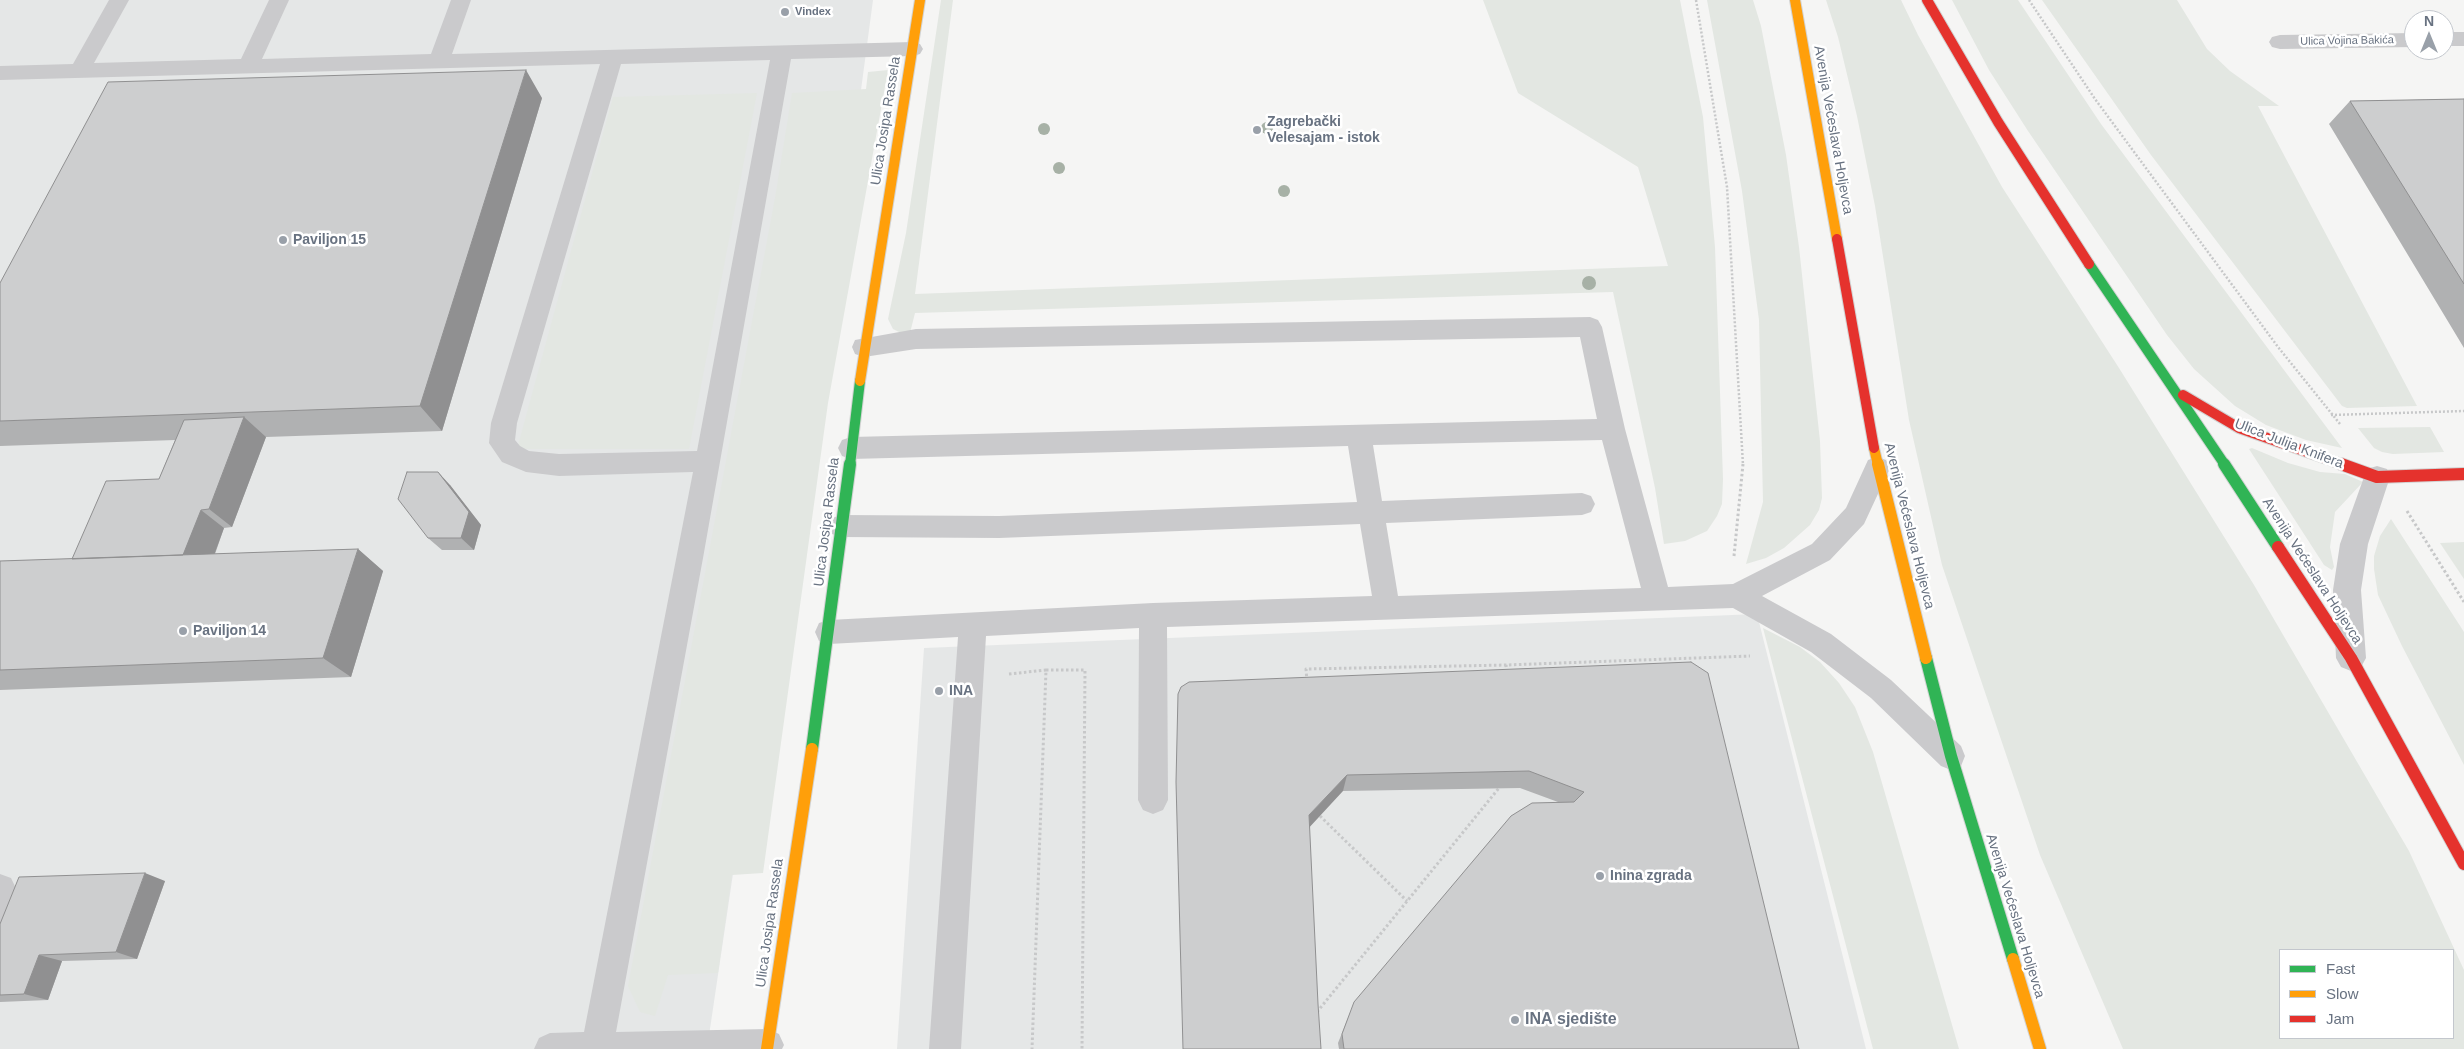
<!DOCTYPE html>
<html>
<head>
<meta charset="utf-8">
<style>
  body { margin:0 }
  #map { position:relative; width:2464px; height:1049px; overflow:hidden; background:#f5f5f4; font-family:Arial,sans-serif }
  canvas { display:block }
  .legend { position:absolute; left:2279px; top:949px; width:175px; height:90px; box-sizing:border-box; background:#fff; border:1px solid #c3c7cd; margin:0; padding:6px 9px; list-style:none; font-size:15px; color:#687281 }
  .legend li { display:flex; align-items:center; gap:10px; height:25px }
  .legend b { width:25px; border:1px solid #c3c7cd }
  .north { position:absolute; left:2404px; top:10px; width:50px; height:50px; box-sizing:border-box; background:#fff; border:1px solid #c3c7cd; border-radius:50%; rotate:0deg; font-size:14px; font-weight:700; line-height:20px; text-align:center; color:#687281 }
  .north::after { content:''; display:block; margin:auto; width:18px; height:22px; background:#99a0a9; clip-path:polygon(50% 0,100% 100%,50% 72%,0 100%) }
</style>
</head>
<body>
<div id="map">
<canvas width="2464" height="1049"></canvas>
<ul class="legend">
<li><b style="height:6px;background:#30b455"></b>Fast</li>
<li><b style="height:6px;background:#ff9f0a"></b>Slow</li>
<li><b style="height:6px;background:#e5322d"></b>Jam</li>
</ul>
<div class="north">N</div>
</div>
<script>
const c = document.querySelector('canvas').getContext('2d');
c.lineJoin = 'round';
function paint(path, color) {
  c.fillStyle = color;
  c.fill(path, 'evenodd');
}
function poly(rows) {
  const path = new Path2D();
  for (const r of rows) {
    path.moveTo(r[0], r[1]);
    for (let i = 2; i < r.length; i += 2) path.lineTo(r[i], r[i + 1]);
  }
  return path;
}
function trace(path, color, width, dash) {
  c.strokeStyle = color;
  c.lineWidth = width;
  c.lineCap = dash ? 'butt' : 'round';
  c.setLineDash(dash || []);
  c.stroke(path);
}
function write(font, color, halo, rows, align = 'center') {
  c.font = font + ' Arial,sans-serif';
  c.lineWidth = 5;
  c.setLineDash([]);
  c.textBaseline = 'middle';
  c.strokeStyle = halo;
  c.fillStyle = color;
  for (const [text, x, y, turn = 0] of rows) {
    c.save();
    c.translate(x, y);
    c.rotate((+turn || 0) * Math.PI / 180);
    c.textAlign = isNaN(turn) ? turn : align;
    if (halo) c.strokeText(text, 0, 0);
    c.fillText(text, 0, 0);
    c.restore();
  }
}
const built = poly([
  [0,0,873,0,811,465,734,867,707,1049,0,1049],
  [1757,614,1866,1049,897,1049,924,648]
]);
const green = poly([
  [941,0,953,0,915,294,1668,266,1638,167,1518,93,1483,0,1680,0,1703,117,1715,247,1723,479,1722,504,1717,516,1707,531,1685,541,1664,544,1655,488,1613,292,915,313,909,337,893,329,888,319,906,233],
  [1707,0,1753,0,1761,26,1786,155,1799,247,1820,441,1822,498,1819,510,1810,525,1784,548,1766,558,1746,564,1763,502,1759,320,1742,191],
  [1826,0,1901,0,1918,35,2002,187,2119,368,2254,585,2409,851,2464,970,2464,1049,2123,1049,2040,855,1942,565,1909,420,1875,206,1857,116,1838,37],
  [2280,950,2453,950,2453,1038,2280,1038],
  [1952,0,2018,0,2101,124,2342,448,2306,440,2266,425,2235,406,2194,369,2167,335,2028,131,1989,70],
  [2042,0,2177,0,2207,49,2230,71,2279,106,2258,106,2417,406,2347,408,2342,406,2151,155],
  [888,70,828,403,763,873,732,875,718,973,668,975,655,1016,640,1012,628,986,775,198,792,93,866,89,868,72],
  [757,93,689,449,517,449,613,97],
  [2430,427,2444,452,2393,454,2382,452,2374,448,2358,428],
  [2252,448,2288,463,2320,472,2345,474,2363,482,2335,512,2330,547,2334,567,2332,570,2324,565,2249,449],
  [2391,519,2464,632,2464,765,2402,646,2378,595,2374,569,2374,556,2380,536],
  [2464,542,2464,579,2440,543],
  [1763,628,1800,647,1820,662,1839,683,1855,707,1873,752,1959,1049,1873,1049]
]);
const pathFar1 = poly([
  [1696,0,1727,187,1743,465],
  [2029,0,2095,99,2278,347,2340,424],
  [2331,415,2464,411]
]);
const path = poly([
  [2407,511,2464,602],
  [1734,556,1743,464],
  [1046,670,1085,670,1082,1049],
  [1507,672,1506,665,1750,656],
  [1009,674,1046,670,1032,1049],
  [1307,681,1306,669,1506,665],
  [1320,816,1407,901],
  [1317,1012,1499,788]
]);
const lane = poly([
  [109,0,129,0,94,63,241,59,269,0,289,0,262,59,431,54,451,0,471,0,452,54,913,42,920,44,923,49,920,54,913,56,791,59,703,558,616,1032,768,1029,779,1034,784,1045,782,1049,534,1049,539,1038,550,1033,584,1032,693,472,559,476,526,472,502,462,489,443,491,423,600,64,0,80,0,66,73,64,109,0],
  [770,60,697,451,559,454,529,451,520,446,515,440,517,423,621,64,770,60],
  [1590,317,1598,320,1602,327,1625,429,1668,587,1733,584,1812,544,1846,508,1868,460,1877,457,1886,460,1890,468,1864,524,1830,560,1762,596,1831,634,1891,680,1961,746,1965,756,1961,766,1951,770,1941,766,1871,698,1811,652,1733,608,1167,627,1168,800,1163,810,1153,814,1143,810,1138,800,1139,628,986,636,961,1049,929,1049,958,637,829,644,819,641,815,632,819,623,829,620,1153,603,1372,596,1360,524,999,538,841,537,832,534,828,526,832,518,841,515,999,516,1357,502,1348,446,851,459,842,456,838,448,842,440,851,437,1597,419,1580,337,916,349,864,357,855,354,852,347,855,340,916,329,1590,317],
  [1602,440,1641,588,1398,596,1386,523,1582,515,1591,512,1595,504,1591,496,1582,493,1382,501,1373,445,1602,440],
  [0,874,11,878,22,901,11,934,0,938,0,874]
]);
const street = poly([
  [2444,32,2464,32,2464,46,2444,46,2444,32],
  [2414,33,2414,47,2280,49,2272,47,2269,42,2272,37,2280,35,2414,33],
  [2377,466,2387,469,2390,477,2368,544,2361,590,2366,658,2361,667,2351,671,2341,667,2336,658,2333,590,2340,544,2364,477,2367,469,2377,466]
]);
const fastFar1 = poly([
  [2089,264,2225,465],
  [850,465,860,381]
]);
const fast = poly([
  [2224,464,2278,547],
  [1926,658,1951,756,2013,959],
  [812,749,850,464]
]);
const slowFar1 = poly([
  [1795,0,1837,239],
  [860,381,920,0],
  [1874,448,1878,465]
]);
const slow = poly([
  [1878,464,1926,658],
  [2013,959,2040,1049],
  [767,1049,812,749]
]);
const jamFar1 = poly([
  [1927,0,1998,122,2089,264],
  [1837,239,1874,448],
  [2183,395,2239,428,2344,465]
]);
const jam = poly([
  [2341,464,2377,477,2464,474],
  [2278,547,2351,658,2464,864]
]);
const trees = [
  [1267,128,6],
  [1044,129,6],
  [1059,168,6],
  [1284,191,6],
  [1589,283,7]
];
const wall = poly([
  [542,98,442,431,266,437,232,527,224,528,215,554,358,549,383,571,351,677,0,690,0,561,72,559,159,479,175,440,0,446,0,283],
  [2464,99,2464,348,2329,124,2350,101],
  [450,485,481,525,474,550,442,550,428,538],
  [1691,662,1799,1049,1339,1049,1338,1043,1350,1013,1558,802,1520,788,1343,791,1176,782],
  [165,881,137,959,62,961,48,1000,0,1002,0,924]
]);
const shadedWall = poly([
  [526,70,542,98,442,431,420,406],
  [244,417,266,437,232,527,209,509],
  [438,472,450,485,481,525,474,550,461,538],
  [201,510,224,528,206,577,181,559],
  [358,549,383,571,351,677,323,658],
  [1347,775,1343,791,1306,831,1309,815],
  [145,873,165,881,137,959,116,952],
  [39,955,62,961,48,1000,24,994]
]);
const building = poly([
  [526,70,420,406,0,421,0,283,108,82,526,70],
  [2464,99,2464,284,2350,101,2464,99],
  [244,417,209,509,201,510,183,555,72,559,106,481,159,479,184,420,244,417],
  [407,472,438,472,469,512,461,538,428,538,398,499,407,472],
  [358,549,323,658,0,670,0,561,358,549],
  [1691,662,1708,673,1799,1049,1344,1049,1342,1034,1354,1002,1511,816,1532,803,1574,802,1584,792,1529,771,1347,775,1309,815,1318,1004,1321,1049,1183,1049,1176,782,1178,694,1181,687,1189,682,1691,662],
  [145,873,116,952,39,955,24,994,0,995,0,924,19,877,145,873]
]);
const markers = [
  [785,12,5,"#99a0a9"],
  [1257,130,5,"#99a0a9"],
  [283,240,5,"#99a0a9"],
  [183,631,5,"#99a0a9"],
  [939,691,5,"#99a0a9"],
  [1600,876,5,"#99a0a9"],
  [1515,1020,5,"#99a0a9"]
];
const farPoinames = [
  ["Vindex",795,12]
];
const farStreetnames = [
  ["Ulica Vojina Bakića",2347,41,-1]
];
const streetNames = [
  ["Ulica Josipa Rassela",886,121,-81],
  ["Avenija Većeslava Holjevca",1833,130,80],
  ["Ulica Julija Knifera",2289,444,21],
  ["Ulica Josipa Rassela",827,522,-83],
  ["Avenija Većeslava Holjevca",1909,526,76],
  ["Avenija Većeslava Holjevca",2312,571,57],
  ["Avenija Većeslava Holjevca",2015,916,73],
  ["Ulica Josipa Rassela",770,923,-82]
];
const poiNames = [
  ["Zagrebački",1267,122],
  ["Velesajam - istok",1267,138],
  ["Paviljon 15",293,240],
  ["Paviljon 14",193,631],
  ["INA",949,691],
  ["Inina zgrada",1610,876]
];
const nearPoinames = [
  ["INA sjedište",1525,1020]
];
paint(built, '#e5e7e7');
paint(green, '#e3e7e2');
trace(fastFar1, '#d2d3d3', 12);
trace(fast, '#d2d3d3', 14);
trace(slowFar1, '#d2d3d3', 12);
trace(slow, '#d2d3d3', 14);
trace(jamFar1, '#d2d3d3', 12);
trace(jam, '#d2d3d3', 14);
trace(pathFar1, '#c7c8c9', 2.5, [2, 2]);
trace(path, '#c7c8c9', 3, [2.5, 2.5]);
paint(lane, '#cacacc');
paint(street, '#cacacc');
trace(fastFar1, '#30b455', 10);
trace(fast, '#30b455', 12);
trace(slowFar1, '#ff9f0a', 10);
trace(slow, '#ff9f0a', 12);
trace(jamFar1, '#e5322d', 10);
trace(jam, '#e5322d', 12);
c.fillStyle = '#a7b1a6';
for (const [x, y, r] of trees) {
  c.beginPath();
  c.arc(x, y, r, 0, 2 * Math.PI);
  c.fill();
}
paint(wall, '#b0b1b2');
paint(shadedWall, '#909091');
paint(building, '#cdcecf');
trace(building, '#909091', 1);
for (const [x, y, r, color] of markers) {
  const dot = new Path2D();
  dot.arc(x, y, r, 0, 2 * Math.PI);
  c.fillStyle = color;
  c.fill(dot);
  trace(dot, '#fff', 2);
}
write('bold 11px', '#687281', '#fff', farPoinames, 'left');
write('11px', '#687281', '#fff', farStreetnames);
write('14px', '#687281', '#fff', streetNames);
write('bold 14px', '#687281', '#fff', poiNames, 'left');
write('bold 16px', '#687281', '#fff', nearPoinames, 'left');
</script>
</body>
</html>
